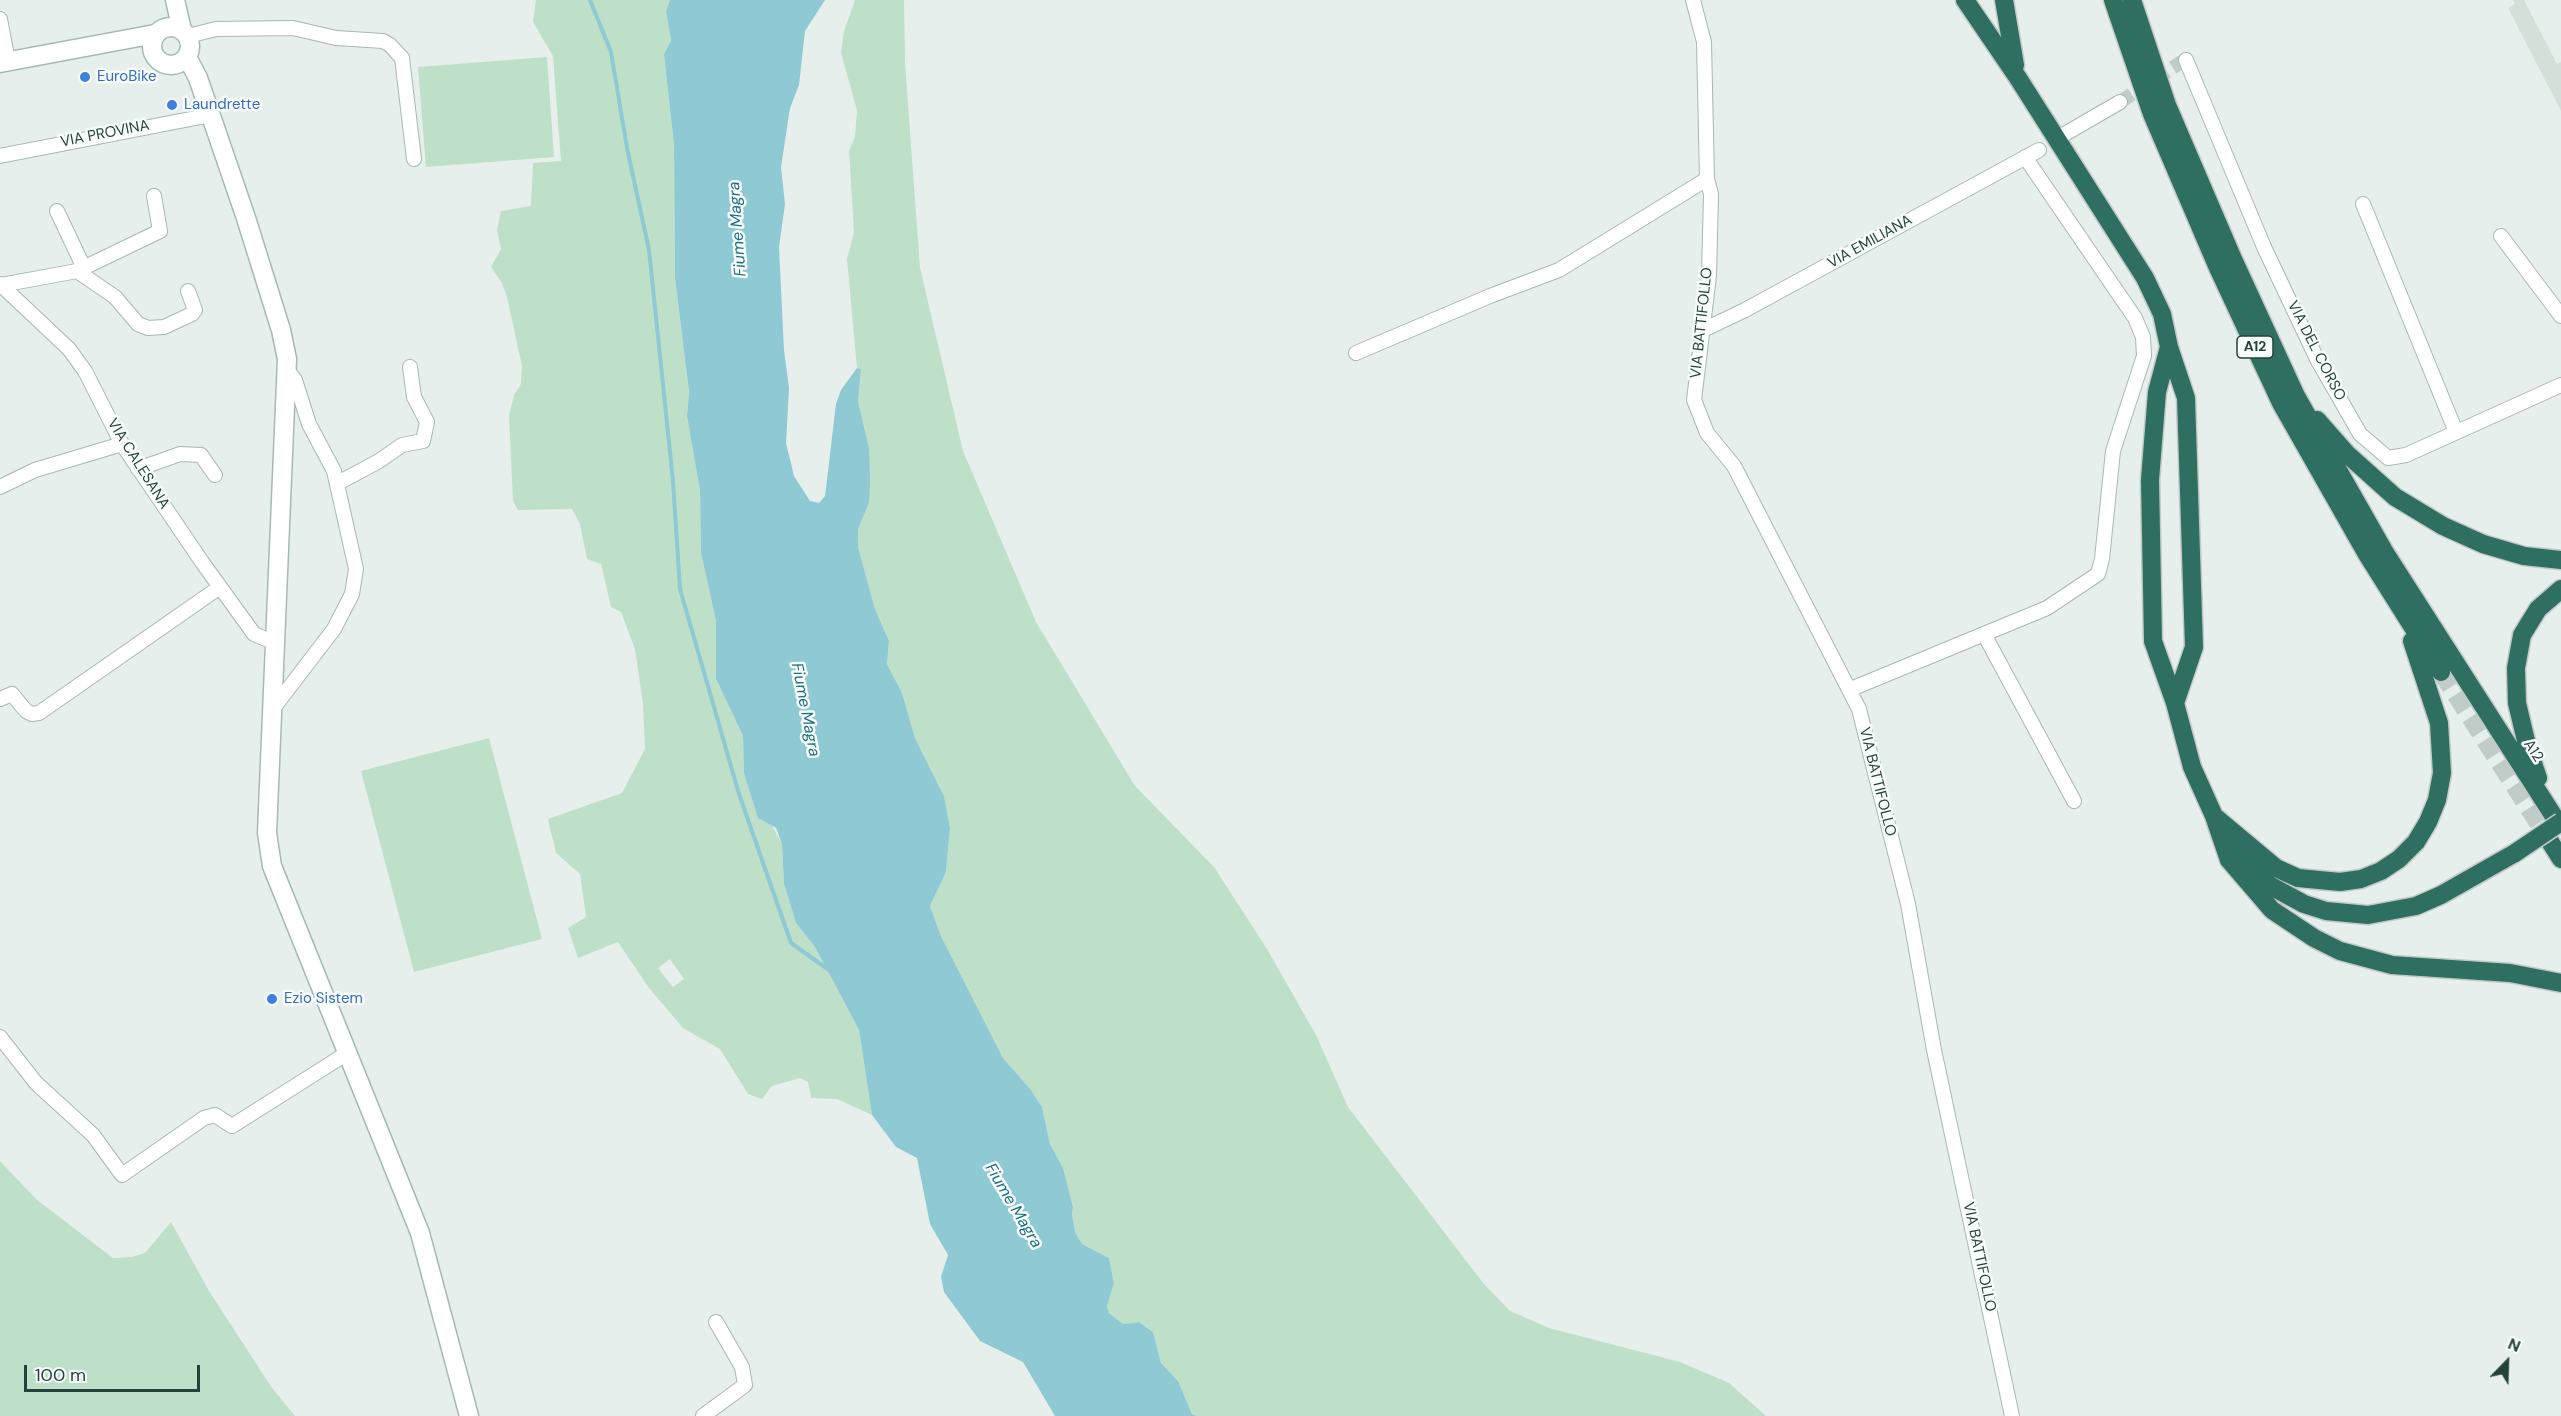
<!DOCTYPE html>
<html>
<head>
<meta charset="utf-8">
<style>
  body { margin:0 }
  #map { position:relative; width:2561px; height:1416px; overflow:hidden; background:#e6efeb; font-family:"DM Sans",sans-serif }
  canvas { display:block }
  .north { position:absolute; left:2477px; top:1332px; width:60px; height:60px; -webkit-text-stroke:4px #f7fbf9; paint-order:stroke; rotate:23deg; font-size:16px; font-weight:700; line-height:24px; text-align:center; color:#24423a }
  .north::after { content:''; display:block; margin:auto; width:21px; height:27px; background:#24423a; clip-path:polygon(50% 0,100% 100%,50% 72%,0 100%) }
  .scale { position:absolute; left:24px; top:1365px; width:176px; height:27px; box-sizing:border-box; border:3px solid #24423a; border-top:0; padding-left:8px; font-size:18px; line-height:21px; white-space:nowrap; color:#24423a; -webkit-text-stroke:4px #f7fbf9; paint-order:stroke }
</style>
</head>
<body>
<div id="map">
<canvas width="2561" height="1416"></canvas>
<div class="north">N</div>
<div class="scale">100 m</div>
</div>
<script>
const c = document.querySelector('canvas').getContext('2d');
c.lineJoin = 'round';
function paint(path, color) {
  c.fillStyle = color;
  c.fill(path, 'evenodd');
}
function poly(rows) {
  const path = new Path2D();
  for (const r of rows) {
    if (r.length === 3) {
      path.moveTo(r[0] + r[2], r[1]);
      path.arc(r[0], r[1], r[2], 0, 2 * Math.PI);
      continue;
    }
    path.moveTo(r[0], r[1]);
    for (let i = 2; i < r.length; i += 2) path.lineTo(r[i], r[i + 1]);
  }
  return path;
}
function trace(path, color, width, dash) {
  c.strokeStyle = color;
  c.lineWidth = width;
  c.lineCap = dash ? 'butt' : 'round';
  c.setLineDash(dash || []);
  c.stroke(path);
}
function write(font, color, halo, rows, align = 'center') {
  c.font = font + ' "DM Sans",sans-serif';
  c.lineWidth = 5;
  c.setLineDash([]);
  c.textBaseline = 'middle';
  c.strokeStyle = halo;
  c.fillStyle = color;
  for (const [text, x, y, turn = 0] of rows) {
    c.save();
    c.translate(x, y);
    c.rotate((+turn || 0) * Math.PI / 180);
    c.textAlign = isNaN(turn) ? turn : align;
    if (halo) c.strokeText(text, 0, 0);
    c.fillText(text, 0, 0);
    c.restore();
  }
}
const built = poly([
  [2504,0,2508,8,2515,4,2513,0,2524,0,2557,64,2561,62,2561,111]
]);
const green = poly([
  [536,0,670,0,666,11,671,41,664,54,674,145,675,278,689,392,687,416,700,491,701,553,716,621,716,679,743,736,744,773,782,844,784,884,796,923,815,947,859,1030,872,1115,837,1099,811,1098,808,1082,800,1078,772,1086,762,1099,748,1094,720,1049,683,1028,649,988,618,942,578,958,568,928,586,917,580,874,556,853,548,819,622,793,645,749,643,704,635,649,621,612,611,607,601,564,587,559,580,524,572,509,518,510,513,501,509,416,514,395,521,384,522,366,507,297,502,283,491,267,501,249,497,230,501,211,531,206,533,163,561,161,553,56,533,22],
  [670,959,684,979,673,987,658,968],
  [855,0,904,0,905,62,920,268,963,451,1036,622,1135,786,1214,867,1267,949,1316,1035,1348,1107,1484,1284,1510,1311,1549,1328,1680,1362,1729,1383,1766,1416,1197,1416,1192,1414,1178,1381,1161,1363,1153,1332,1139,1322,1123,1324,1109,1313,1107,1306,1114,1283,1109,1258,1082,1244,1075,1232,1072,1214,1073,1207,1063,1168,1050,1144,1042,1107,1031,1090,1003,1058,941,936,930,906,946,872,950,828,944,796,915,738,902,693,887,664,889,641,875,609,858,547,858,529,869,503,869,448,858,401,861,369,857,368,847,259,854,232,849,151,855,137,857,110,841,53,844,31],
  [547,57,554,157,426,167,418,67],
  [489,738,542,939,414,972,361,771],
  [0,1161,37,1200,113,1258,132,1257,145,1253,171,1222,209,1291,272,1388,295,1416,0,1416]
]);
const water = poly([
  [670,0,825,0,805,31,799,85,790,108,781,167,785,204,779,247,784,350,789,388,786,443,794,476,810,501,819,503,825,496,836,404,841,390,857,368,861,369,858,401,869,448,870,479,869,503,858,529,858,547,875,609,889,641,887,664,902,693,915,738,944,796,950,828,946,872,930,906,941,936,1003,1058,1031,1090,1042,1107,1050,1144,1063,1168,1073,1207,1072,1214,1075,1232,1082,1244,1109,1258,1114,1283,1107,1306,1109,1313,1123,1324,1139,1322,1153,1332,1161,1363,1178,1381,1192,1414,1197,1416,1055,1416,1023,1362,980,1341,944,1292,941,1277,948,1255,930,1224,917,1158,896,1147,872,1115,859,1030,815,947,796,923,784,884,782,844,776,828,758,818,744,773,743,736,716,679,716,621,701,553,700,491,687,416,689,392,675,278,674,145,664,54,671,41,666,11]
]);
const stream = poly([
  [590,0,611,52,627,148,649,250,673,481,680,589,739,794,791,943,829,970]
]);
const streetTunnel = poly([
  [2120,102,2183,61]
]);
const highwayTunnel = poly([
  [2441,672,2549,840]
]);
const street = poly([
  [1693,0,1704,42,1707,179,1711,194,1709,276,1694,400,1707,433,1734,466,1859,709,1908,904,1934,1050,2012,1416],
  [0,19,8,61],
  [188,36,216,29,293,28,336,38,383,41,390,45,402,58,414,159],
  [2186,60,2264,247,2317,359,2360,434,2388,458,2406,455,2561,385],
  [2063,135,2120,102],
  [0,156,211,115],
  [2363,204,2456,432],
  [57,211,84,268],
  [2501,236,2561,316],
  [77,271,115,297,138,324,148,328,164,327,192,314,195,310,188,291],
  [0,284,69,349,85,371,122,444,202,562,254,634,275,643],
  [1,285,77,271,160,231,154,196],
  [1701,331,1745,310,2039,150],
  [1356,353,1490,296,1559,270,1707,179],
  [138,469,180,454,201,455,215,475],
  [338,483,379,461,402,445,423,441,427,422,414,397,410,367],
  [0,487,35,470,122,444],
  [1984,634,2074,801],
  [1851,689,2047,608,2098,574,2102,559,2113,451,2144,356,2143,337,2135,318,2025,157],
  [0,699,12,694,26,711,32,714,39,713,220,587],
  [272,710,334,629,352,594,356,569,334,471,309,424,295,380,288,371],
  [0,1037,36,1083,93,1135,122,1175,204,1118,215,1115,232,1126,349,1052],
  [703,1416,745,1385,742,1367,716,1322]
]);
const secondary = poly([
  [175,0,182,30],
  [171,46,19],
  [187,57,198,78,246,218,281,330,287,359,267,833,272,866,420,1233,469,1416],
  [0,63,155,34]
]);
const highway = poly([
  [1965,0,2018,78,2145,278,2162,314,2169,347,2186,398,2194,647,2175,703],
  [2004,0,2015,65],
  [2113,0,2152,114,2218,268,2281,403,2368,556,2441,672],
  [2132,0,2167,105,2233,259,2296,396,2384,551,2553,815],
  [2169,347,2157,392,2150,480,2153,641,2175,703,2192,767,2214,816,2229,860,2272,910,2314,938,2340,951,2392,965,2510,973,2561,983],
  [2317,420,2347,454,2395,497,2443,526,2483,544,2524,556,2561,560],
  [2538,778,2527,745,2517,703,2516,668,2522,635,2538,609,2561,589],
  [2215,817,2276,868,2298,878,2340,882,2361,879,2381,871,2399,859,2416,842,2428,822,2437,800,2442,773,2439,723,2412,641],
  [2549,840,2561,859],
  [2236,853,2269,885,2304,904,2326,911,2368,915,2416,906,2441,895,2515,853]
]);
const highwayBridge = poly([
  [2515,853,2561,822]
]);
const markers = [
  [85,77,6,"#3f7fe0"],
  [172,105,6,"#3f7fe0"],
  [272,999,6,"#3f7fe0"]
];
const shields = [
  [2255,347,36]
];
const shieldNames = [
  ["A12",2255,347]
];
const shopNames = [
  ["EuroBike",97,77],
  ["Laundrette",184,105],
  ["Ezio Sistem",284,999]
];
const streetNames = [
  ["VIA PROVINA",105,134,-11],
  ["VIA EMILIANA",1870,242,-29],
  ["VIA BATTIFOLLO",1702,323,-84],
  ["VIA DEL CORSO",2316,351,63],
  ["VIA CALESANA",138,464,58],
  ["A12",2533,751,57],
  ["VIA BATTIFOLLO",1877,782,76],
  ["VIA BATTIFOLLO",1979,1257,78]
];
const waterNames = [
  ["Fiume Magra",738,229,-94],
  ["Fiume Magra",805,710,79],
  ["Fiume Magra",1013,1206,59]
];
paint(built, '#d4dfda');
paint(green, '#bfe0c8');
paint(water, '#8ec9d4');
trace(stream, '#8ec9d4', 4);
trace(streetTunnel, '#bfccc8', 14, [14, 7]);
trace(highwayTunnel, '#bfccc8', 18, [18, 9]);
trace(street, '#a8b8b2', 16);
trace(secondary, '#a4bbb3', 21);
trace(highway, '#c2cac8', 21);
trace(street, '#fff', 14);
trace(secondary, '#fff', 18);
trace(highway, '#2f6f62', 18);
trace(highwayBridge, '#c2cac8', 21, []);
trace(highwayBridge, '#2f6f62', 18);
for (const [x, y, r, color] of markers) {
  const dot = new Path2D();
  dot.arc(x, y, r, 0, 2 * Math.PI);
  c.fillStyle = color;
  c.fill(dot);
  trace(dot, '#f7fbf9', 2);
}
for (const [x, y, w] of shields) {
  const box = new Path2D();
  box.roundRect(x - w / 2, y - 11, w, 22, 4.5);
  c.fillStyle = '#f7fbf9';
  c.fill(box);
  trace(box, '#24423a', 1.5);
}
write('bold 14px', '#24423a', null, shieldNames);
write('15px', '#366cbe', '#f7fbf9', shopNames, 'left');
write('15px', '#24423a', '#f7fbf9', streetNames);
write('italic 16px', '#1c6f80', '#f7fbf9', waterNames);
</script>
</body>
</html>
